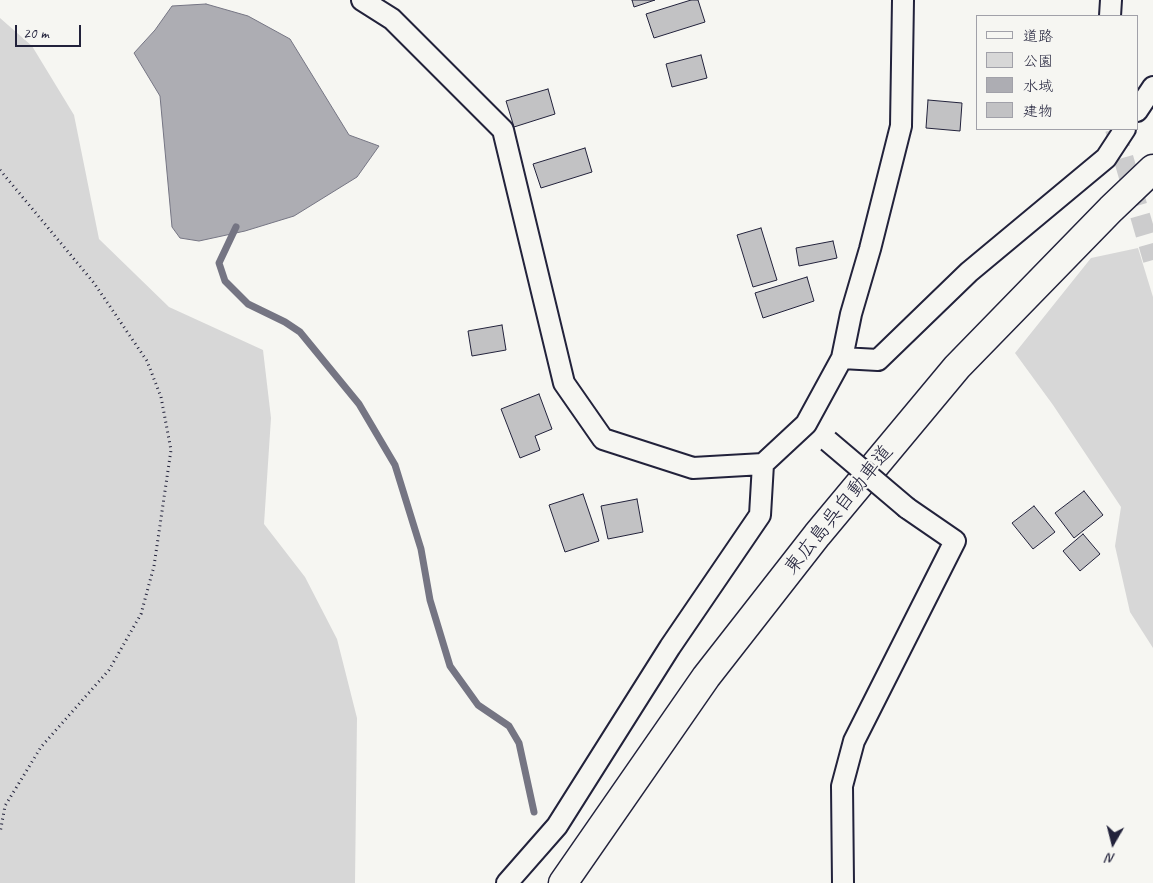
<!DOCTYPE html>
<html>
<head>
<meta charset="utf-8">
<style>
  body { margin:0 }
  #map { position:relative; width:1153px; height:883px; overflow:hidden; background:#f6f6f2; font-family:Caveat,"Klee One",sans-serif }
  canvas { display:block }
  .legend { position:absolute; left:976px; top:15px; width:162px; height:115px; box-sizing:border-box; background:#f6f6f2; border:1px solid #a1a1a9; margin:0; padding:6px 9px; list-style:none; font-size:15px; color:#22223b }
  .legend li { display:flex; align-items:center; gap:10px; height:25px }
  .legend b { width:25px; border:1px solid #a1a1a9 }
  .north { position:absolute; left:1088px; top:818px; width:50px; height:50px; -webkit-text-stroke:4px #f6f6f2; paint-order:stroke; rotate:188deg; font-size:14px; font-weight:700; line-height:20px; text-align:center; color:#22223b }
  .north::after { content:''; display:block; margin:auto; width:18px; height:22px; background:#22223b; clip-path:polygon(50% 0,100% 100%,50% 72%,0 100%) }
  .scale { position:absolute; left:15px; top:25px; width:66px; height:22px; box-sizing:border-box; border:2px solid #22223b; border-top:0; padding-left:6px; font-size:15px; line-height:18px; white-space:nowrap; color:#22223b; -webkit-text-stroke:4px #f6f6f2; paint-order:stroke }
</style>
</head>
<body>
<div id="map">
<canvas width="1153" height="883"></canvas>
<ul class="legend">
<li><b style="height:6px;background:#f6f6f2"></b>道路</li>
<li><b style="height:14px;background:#d7d7d7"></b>公園</li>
<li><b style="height:14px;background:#adadb3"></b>水域</li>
<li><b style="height:14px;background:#c2c2c4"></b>建物</li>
</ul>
<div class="north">N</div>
<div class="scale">20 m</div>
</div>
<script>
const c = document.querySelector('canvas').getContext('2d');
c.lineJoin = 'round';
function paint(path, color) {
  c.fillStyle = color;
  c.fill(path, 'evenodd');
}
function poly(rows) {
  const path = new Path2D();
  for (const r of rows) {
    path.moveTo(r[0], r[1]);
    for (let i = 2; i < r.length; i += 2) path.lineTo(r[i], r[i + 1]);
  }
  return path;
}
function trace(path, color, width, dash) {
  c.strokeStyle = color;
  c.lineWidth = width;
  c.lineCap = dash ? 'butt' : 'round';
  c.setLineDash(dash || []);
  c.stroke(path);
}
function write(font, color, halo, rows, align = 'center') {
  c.font = font + ' Caveat,"Klee One",sans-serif';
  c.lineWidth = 4.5;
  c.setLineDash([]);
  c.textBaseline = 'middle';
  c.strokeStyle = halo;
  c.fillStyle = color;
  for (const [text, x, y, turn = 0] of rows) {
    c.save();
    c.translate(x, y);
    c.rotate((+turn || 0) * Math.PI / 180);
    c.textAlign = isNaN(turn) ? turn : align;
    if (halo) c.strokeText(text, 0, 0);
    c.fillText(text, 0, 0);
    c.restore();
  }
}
const green = poly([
  [0,18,32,46,74,115,99,239,169,307,263,350,271,418,264,524,305,577,337,639,357,718,355,883,0,883],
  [1138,248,1153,297,1153,648,1130,612,1115,546,1121,507,1053,405,1015,353,1091,258]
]);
const water = poly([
  [206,4,248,16,290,39,349,135,379,146,357,177,294,216,245,231,199,241,180,238,172,227,160,96,134,53,155,30,172,6,206,4]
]);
const stream = poly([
  [236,227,219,263,225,281,248,304,285,322,300,332,359,404,395,465,421,549,430,600,450,666,478,705,509,726,519,743,534,812]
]);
const building = poly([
  [632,0,655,0,634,7,632,0],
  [691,0,698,0,705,22,654,38,646,14,691,0],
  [701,55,707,78,672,87,666,64,701,55],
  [548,89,555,114,514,127,506,101,548,89],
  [928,100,962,103,960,131,926,128,928,100],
  [585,148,592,172,541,188,533,164,585,148],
  [761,228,777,280,753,287,737,235,761,228],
  [833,241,837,258,799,266,796,248,833,241],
  [807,277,814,301,763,318,755,293,807,277],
  [502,325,506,350,472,356,468,331,502,325],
  [539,394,552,429,535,436,540,450,520,458,501,409,539,394],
  [1084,491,1103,515,1074,538,1055,513,1084,491],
  [583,494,599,541,565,552,549,505,583,494],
  [637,499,643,532,608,539,601,506,637,499],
  [1034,506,1055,532,1033,549,1012,523,1034,506],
  [1083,534,1100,554,1080,571,1063,551,1083,534]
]);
const minorTunnel = poly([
  [1115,129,1153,260]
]);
const path = poly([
  [0,170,94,283,147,361,161,397,171,450,154,566,141,614,109,670,41,747,5,806,0,833]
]);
const minor = poly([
  [362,0,392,19,503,130,564,383,603,439,693,468,763,464,806,424,842,358,851,314,870,249,901,126,903,0],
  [1110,16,1111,0],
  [1137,111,1153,87],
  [842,358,878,360,969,272,1106,158,1125,129],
  [507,883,557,826,670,647,760,515,763,464],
  [843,883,842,786,854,741,955,541,907,508]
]);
const motorway = poly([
  [563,883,706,677,817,535,957,367,1111,209,1153,169]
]);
const minorBridge = poly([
  [828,441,907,508]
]);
const streetNames = [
  ["東広島呉自動車道",839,510,-51]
];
paint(green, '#d7d7d7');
paint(water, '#adadb3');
trace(water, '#757583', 1);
trace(stream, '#757583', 7);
paint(building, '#c2c2c4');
trace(building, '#22223b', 1);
trace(minorTunnel, '#cccccd', 20, [20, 10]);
trace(minor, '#22223b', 24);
trace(motorway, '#22223b', 31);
trace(path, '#22223b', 3, [1, 4]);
trace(minor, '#f6f6f2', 20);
trace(motorway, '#f6f6f2', 28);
trace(minorBridge, '#22223b', 24, []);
trace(minorBridge, '#f6f6f2', 20);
write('20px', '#22223b', '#f6f6f2', streetNames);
</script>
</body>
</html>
